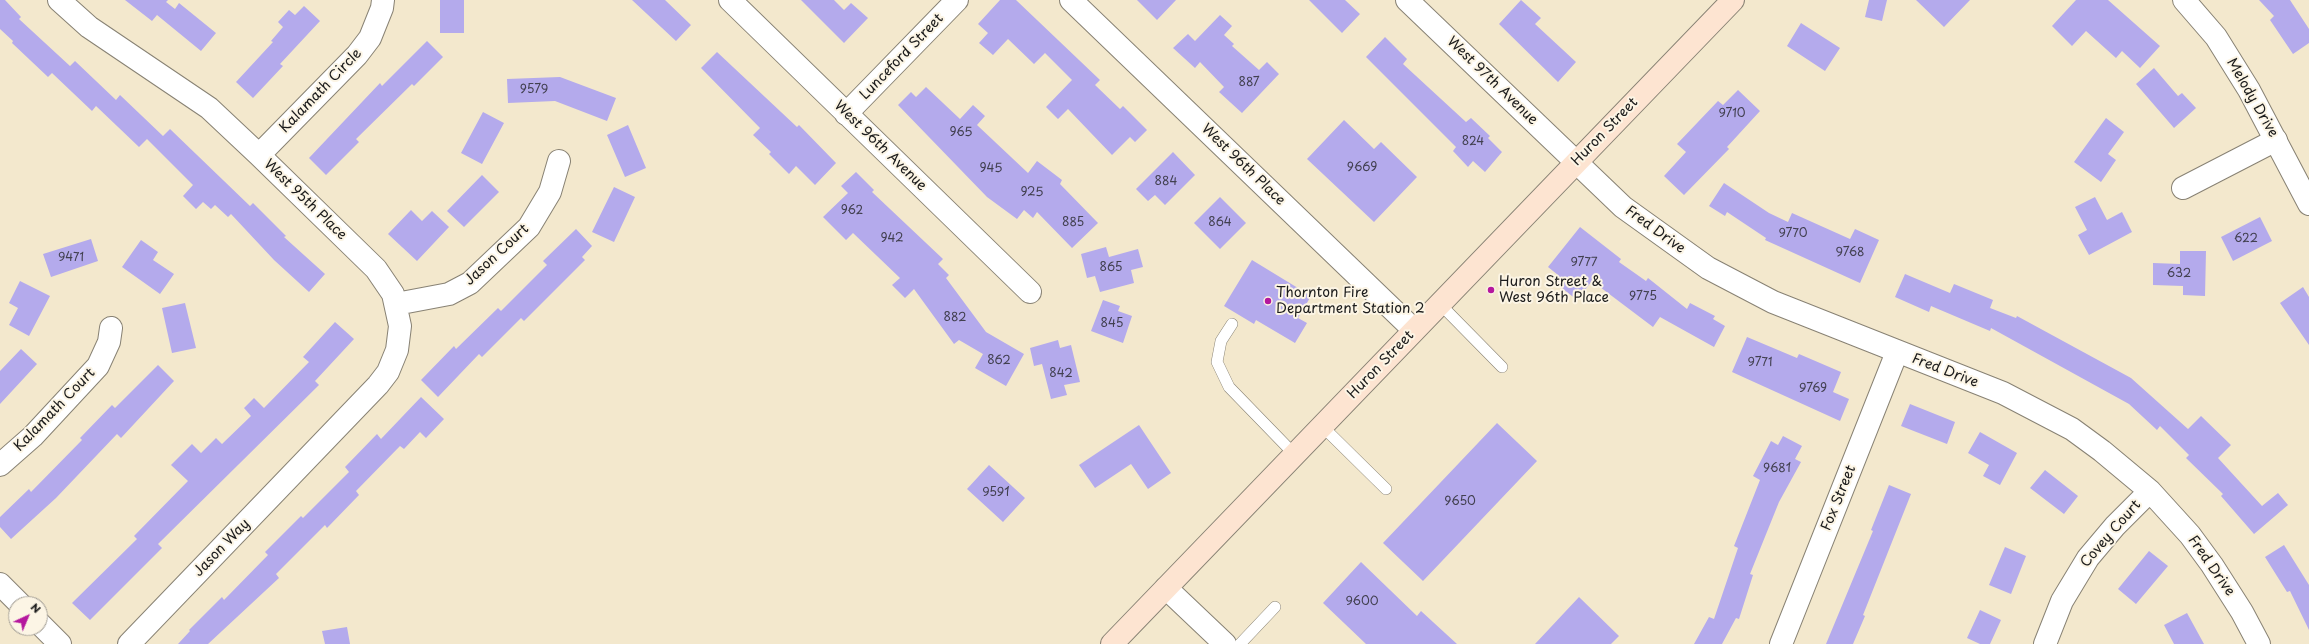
<!DOCTYPE html>
<html>
<head>
<meta charset="utf-8">
<style>
  body { margin:0 }
  #map { position:relative; width:2309px; height:644px; overflow:hidden; background:#f3e8cd; font-family:"Playpen Sans",sans-serif }
  canvas { display:block }
  .north { position:absolute; left:8px; top:596px; width:40px; height:40px; box-sizing:border-box; background:#fcf5e5; border:1px solid #a29e95; border-radius:50%; rotate:44deg; font-size:11px; font-weight:700; line-height:16px; text-align:center; color:#1c1c1c }
  .north::after { content:''; display:block; margin:auto; width:14px; height:18px; background:#b5179e; clip-path:polygon(50% 0,100% 100%,50% 72%,0 100%) }
</style>
</head>
<body>
<div id="map">
<canvas width="2309" height="644"></canvas>
<div class="north">N</div>
</div>
<script>
const c = document.querySelector('canvas').getContext('2d');
c.lineJoin = 'round';
function paint(path, color) {
  c.fillStyle = color;
  c.fill(path, 'evenodd');
}
function poly(rows) {
  const path = new Path2D();
  for (const r of rows) {
    path.moveTo(r[0], r[1]);
    for (let i = 2; i < r.length; i += 2) path.lineTo(r[i], r[i + 1]);
  }
  return path;
}
function trace(path, color, width, dash) {
  c.strokeStyle = color;
  c.lineWidth = width;
  c.lineCap = dash ? 'butt' : 'round';
  c.setLineDash(dash || []);
  c.stroke(path);
}
function write(font, color, halo, rows, align = 'center') {
  c.font = font + ' "Playpen Sans",sans-serif';
  c.lineWidth = 4;
  c.setLineDash([]);
  c.textBaseline = 'middle';
  c.strokeStyle = halo;
  c.fillStyle = color;
  for (const [text, x, y, turn = 0] of rows) {
    c.save();
    c.translate(x, y);
    c.rotate((+turn || 0) * Math.PI / 180);
    c.textAlign = isNaN(turn) ? turn : align;
    if (halo) c.strokeText(text, 0, 0);
    c.fillText(text, 0, 0);
    c.restore();
  }
}
const building = poly([
  [0,0,5,0,21,17,19,19,70,66,75,61,116,100,120,95,163,136,170,129,250,206,253,203,286,236,284,237,325,274,309,292,274,260,231,214,228,217,215,205,211,209,203,202,196,209,183,196,193,185,147,139,139,147,96,106,92,111,52,73,48,77,12,43,13,41,0,29],
  [125,0,168,0,166,2,175,9,179,3,216,33,201,51,157,15,152,21],
  [440,0,464,0,464,33,440,33],
  [632,0,665,0,691,25,676,41],
  [801,0,834,0,844,10,851,3,868,18,844,43],
  [1000,0,1016,0,1100,80,1095,85,1120,109,1123,106,1147,130,1135,142,1130,137,1112,155,1068,109,1058,119,1046,107,1072,80,1045,53,1034,64,1008,39,993,55,979,43,988,33,978,24],
  [1137,0,1176,0,1157,20],
  [1309,0,1345,0,1360,14,1342,33],
  [1521,0,1541,18,1535,24,1576,62,1558,82,1499,24],
  [1869,0,1887,0,1882,21,1865,17],
  [1916,0,1970,0,1944,27],
  [2076,0,2108,0,2160,46,2140,68,2122,51,2116,58,2086,31,2072,46,2052,26],
  [2259,0,2290,0,2309,29,2309,43,2293,54,2270,20,2274,16],
  [304,6,320,21,280,64,283,66,253,98,236,82,273,42,271,41,283,27,278,22,289,10,295,15],
  [1220,15,1232,26,1224,35,1234,44,1232,46,1259,70,1267,62,1279,74,1242,113,1219,92,1224,87,1200,62,1195,68,1173,48,1188,34,1195,41],
  [1801,23,1840,48,1825,71,1787,46],
  [1385,37,1407,59,1403,64,1466,122,1471,118,1490,136,1488,138,1502,152,1485,172,1473,161,1468,167,1453,151,1456,147,1366,57],
  [427,41,443,57,414,86,412,84,356,139,359,142,326,175,309,158,380,83,382,86],
  [717,52,797,127,799,125,836,163,815,185,796,166,789,174,769,154,771,152,753,135,760,128,701,68],
  [2154,68,2178,96,2182,93,2196,108,2174,128,2136,84],
  [560,77,616,98,607,121,555,101,508,103,507,79],
  [926,87,960,119,973,105,985,116,977,125,1028,173,1037,161,1062,180,1060,184,1098,223,1072,248,1037,212,1033,218,1024,210,1017,219,987,197,898,105,911,92,916,97],
  [1738,90,1760,111,1727,147,1729,149,1684,195,1664,176,1686,152,1677,144,1718,101,1723,105],
  [483,112,504,123,482,164,461,153],
  [2106,118,2124,132,2108,154,2116,160,2101,182,2074,162],
  [1344,120,1374,149,1381,142,1417,177,1374,222,1307,159],
  [628,125,646,168,625,177,607,135],
  [1173,152,1195,175,1165,205,1155,195,1148,201,1136,189],
  [856,172,874,190,872,192,943,259,938,264,949,275,946,278,986,332,1024,354,1006,386,975,368,983,354,959,340,954,344,914,289,905,298,892,285,900,278,853,233,846,240,823,217,848,193,841,186],
  [482,175,499,192,464,227,447,211],
  [1724,183,1769,213,1788,222,1792,213,1850,239,1855,229,1879,240,1860,283,1765,240,1766,238,1727,212,1725,216,1709,206],
  [614,187,635,197,614,242,592,232],
  [1220,197,1246,223,1220,249,1194,223],
  [2095,197,2107,220,2122,212,2132,232,2089,255,2078,235,2087,230,2075,207],
  [411,210,422,221,432,211,449,227,417,261,388,234],
  [2260,217,2272,241,2233,261,2221,237],
  [1580,227,1621,259,1619,262,1646,281,1648,278,1687,309,1690,303,1715,316,1713,319,1725,326,1714,347,1660,317,1653,327,1592,281,1577,300,1553,281,1558,275,1548,267],
  [576,229,592,246,582,257,585,260,524,321,521,318,482,357,479,354,438,397,421,380,454,346,456,349,498,308,501,311,547,265,543,261],
  [91,239,98,261,51,277,43,254],
  [141,240,158,252,153,260,174,274,160,294,122,267],
  [1106,247,1109,257,1138,249,1143,267,1131,270,1134,283,1100,292,1095,276,1087,278,1081,254],
  [2180,251,2206,251,2205,296,2183,295,2183,286,2153,285,2153,263,2180,264],
  [1252,260,1311,296,1298,318,1307,323,1295,343,1256,320,1254,324,1224,306],
  [1905,274,1950,293,1954,284,1993,300,1990,308,2016,318,2017,316,2131,378,2188,429,2201,416,2231,445,2218,458,2262,506,2278,493,2288,505,2254,534,2221,496,2223,494,2186,458,2189,455,2160,426,2157,430,2129,404,1991,328,1990,331,1931,306,1929,312,1895,297],
  [20,281,50,296,29,336,9,325,18,308,9,303],
  [2303,287,2309,297,2309,345,2280,303],
  [1103,300,1120,306,1118,311,1132,316,1123,343,1091,331],
  [185,303,196,348,172,353,162,308],
  [335,322,354,339,315,381,319,385,158,544,162,548,90,620,72,603,137,539,134,536,188,481,171,465,192,444,201,453,216,438,222,444,251,416,244,408,254,398,264,408,309,362,303,357],
  [1747,337,1797,358,1799,354,1841,372,1833,392,1849,399,1840,421,1732,372],
  [1058,340,1060,348,1071,345,1080,382,1064,385,1067,395,1051,399,1042,364,1034,366,1030,348],
  [21,349,37,364,0,404,0,371],
  [158,365,174,381,121,438,117,434,56,498,11,539,0,527,0,517,29,489,31,492,82,440,80,438,112,405,115,408],
  [421,397,444,419,426,438,420,432,404,449,400,446,356,491,359,495,327,528,325,525,276,574,279,578,208,644,178,644,190,631,189,630,222,597,224,600,268,555,265,552,301,516,303,518,349,472,345,467,377,434,381,439],
  [1910,404,1955,422,1947,444,1901,426],
  [1497,423,1537,461,1423,581,1383,543],
  [1139,425,1171,473,1148,489,1131,464,1095,488,1079,465],
  [1980,432,2017,453,2000,485,1983,476,1989,465,1968,453],
  [1783,436,1802,446,1795,459,1801,462,1779,502,1750,574,1753,575,1739,619,1736,618,1722,644,1694,644,1709,617,1714,619,1738,548,1734,546,1760,480,1753,476,1771,441,1778,445],
  [989,465,1025,498,1003,522,967,489],
  [2045,470,2078,496,2064,514,2030,488],
  [1889,485,1911,494,1863,615,1865,616,1853,644,1826,644,1873,531,1871,530],
  [2284,545,2309,585,2309,630,2290,591,2287,592,2265,557],
  [2005,547,2026,556,2011,594,1989,585],
  [2149,551,2168,566,2136,604,2118,589],
  [1361,562,1417,616,1421,611,1457,644,1366,644,1323,603],
  [1579,597,1619,636,1611,644,1535,644],
  [1980,610,2001,620,1990,644,1980,644,1967,638],
  [2187,613,2204,644,2174,644,2164,625],
  [347,627,350,644,325,644,322,631]
]);
const service = poly([
  [1440,304,1502,367],
  [1232,324,1221,341,1217,362,1229,387,1295,455],
  [1322,426,1386,489],
  [1240,644,1275,607]
]);
const minor = poly([
  [59,0,89,27,209,108,259,155,376,269,393,294,400,326,397,350,388,372,378,385,129,644],
  [730,0,1030,292],
  [1071,0,1414,330],
  [1407,0,1623,207,1708,268,1773,302,2003,393,2072,429,2102,451,2150,491,2190,535,2212,565,2242,612,2259,644],
  [846,114,957,0],
  [259,155,357,55,370,38,382,8,383,0],
  [2183,188,2276,140],
  [396,304,449,294,470,283,529,227,550,192,559,161],
  [0,465,33,436,98,366,109,342,111,328],
  [1166,588,1225,644],
  [1781,644,1897,352],
  [2045,644,2062,601,2088,558,2115,526,2150,491]
]);
const tertiary = poly([
  [2184,0,2216,37,2249,90,2309,204],
  [0,584,20,604],
  [40,624,60,644]
]);
const secondary = poly([
  [1112,644,1733,0]
]);
const markers = [
  [1491,290,4,"#b5179e"],
  [1268,301,4,"#b5179e"]
];
const numberNames = [
  ["887",1249,83],
  ["9579",534,90],
  ["9710",1732,114],
  ["965",961,133],
  ["824",1473,142],
  ["9669",1362,168],
  ["945",991,169],
  ["884",1166,182],
  ["925",1032,193],
  ["962",852,211],
  ["885",1073,223],
  ["864",1220,223],
  ["9770",1793,234],
  ["942",892,239],
  ["622",2246,239],
  ["9768",1850,253],
  ["9471",71,258],
  ["9777",1584,263],
  ["865",1111,268],
  ["632",2179,274],
  ["9775",1643,297],
  ["882",955,318],
  ["845",1112,324],
  ["862",999,361],
  ["9771",1760,363],
  ["842",1061,374],
  ["9769",1813,389],
  ["9681",1777,469],
  ["9591",996,493],
  ["9650",1460,502],
  ["9600",1362,602]
];
const streetNames = [
  ["Lunceford Street",902,57,-46],
  ["West 97th Avenue",1492,81,44],
  ["Kalamath Circle",321,91,-46],
  ["Melody Drive",2252,98,60],
  ["Huron Street",1605,132,-46],
  ["West 96th Avenue",880,146,44],
  ["West 96th Place",1243,165,44],
  ["West 95th Place",305,200,44],
  ["Fred Drive",1655,230,36],
  ["Jason Court",497,255,-43],
  ["Huron Street",1381,365,-46],
  ["Fred Drive",1945,371,21],
  ["Kalamath Court",55,410,-46],
  ["Fox Street",1839,498,-68],
  ["Covey Court",2111,534,-49],
  ["Jason Way",222,548,-46],
  ["Fred Drive",2211,566,55]
];
const poiNames = [
  ["Huron Street &",1499,282],
  ["West 96th Place",1499,298],
  ["Thornton Fire",1276,293],
  ["Department Station 2",1276,309]
];
paint(building, '#b4aaec');
trace(service, '#888274', 12);
trace(minor, '#888274', 24);
trace(tertiary, '#888274', 24);
trace(secondary, '#888274', 24);
trace(service, '#fff', 11);
trace(minor, '#fff', 22);
trace(tertiary, '#fff', 22);
trace(secondary, '#fde4d1', 22);
for (const [x, y, r, color] of markers) {
  const dot = new Path2D();
  dot.arc(x, y, r, 0, 2 * Math.PI);
  c.fillStyle = color;
  c.fill(dot);
  trace(dot, '#fcf5e5', 1.5);
}
write('12px', '#424050', null, numberNames);
write('14px', '#1c1c1c', '#fcf5e5', streetNames);
write('14px', '#1c1c1c', '#fcf5e5', poiNames, 'left');
</script>
</body>
</html>
